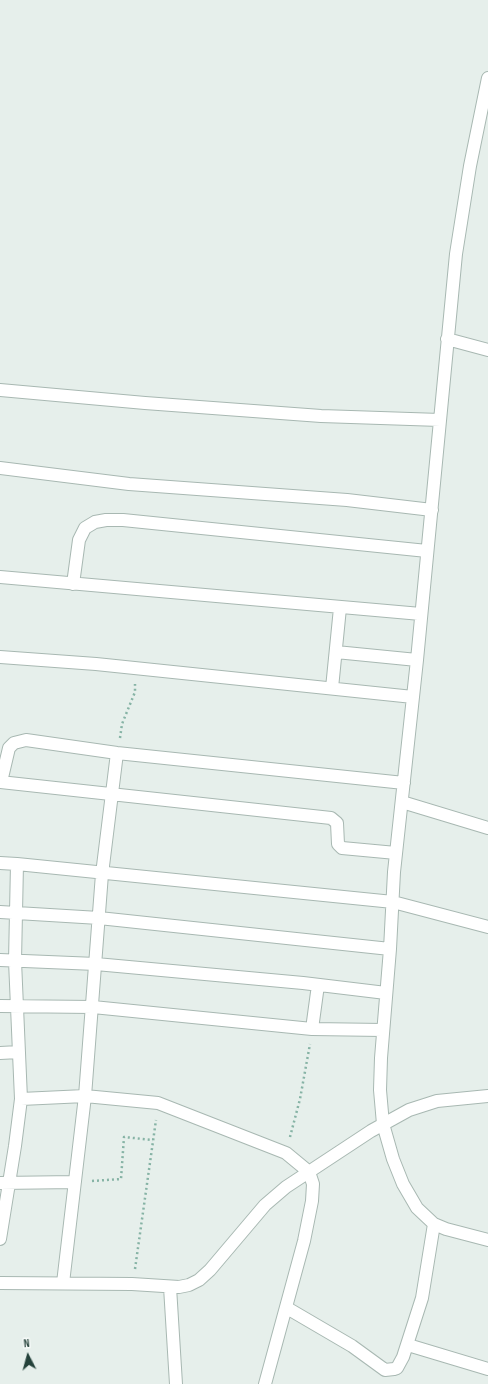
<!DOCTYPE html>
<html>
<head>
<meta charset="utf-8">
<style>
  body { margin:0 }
  #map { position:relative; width:488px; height:1384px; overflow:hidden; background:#e6efeb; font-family:"Sofia Sans Condensed",sans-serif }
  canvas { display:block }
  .north { position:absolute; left:8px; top:1336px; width:40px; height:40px; -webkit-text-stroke:3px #f7fbf9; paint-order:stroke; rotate:354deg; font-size:11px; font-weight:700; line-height:16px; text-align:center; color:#24423a }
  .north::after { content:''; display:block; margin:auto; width:14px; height:18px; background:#24423a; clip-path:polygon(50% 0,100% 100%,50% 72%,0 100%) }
</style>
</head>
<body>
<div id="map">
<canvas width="488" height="1384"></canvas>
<div class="north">N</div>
</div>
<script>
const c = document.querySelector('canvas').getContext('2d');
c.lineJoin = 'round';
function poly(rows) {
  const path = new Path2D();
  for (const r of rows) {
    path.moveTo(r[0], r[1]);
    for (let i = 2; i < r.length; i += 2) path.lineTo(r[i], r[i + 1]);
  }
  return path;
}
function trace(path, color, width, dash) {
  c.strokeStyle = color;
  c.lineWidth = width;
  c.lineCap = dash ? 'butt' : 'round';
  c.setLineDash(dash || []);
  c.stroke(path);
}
const path = poly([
  [120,738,122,724,135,692,135,684],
  [290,1137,300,1099,310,1044],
  [92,1181,121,1179,124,1137,153,1140],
  [135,1269,156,1120]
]);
const minor = poly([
  [447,339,488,350],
  [0,390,145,403,321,416,440,420],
  [0,468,129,484,347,500,432,510],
  [0,577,421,614],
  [73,584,79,540,85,528,95,522,106,520,123,520,427,551],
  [336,652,417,660],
  [0,657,96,664,413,697],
  [332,688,340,608],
  [0,782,331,818,337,823,338,844,342,848,396,853],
  [1,782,9,748,14,743,26,740,117,753,404,783],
  [402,802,488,828],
  [0,863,17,864,15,961,21,1099,15,1146,0,1239],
  [17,864,393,902,488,927],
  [0,912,99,918,390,949],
  [0,960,96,964,303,983,386,993],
  [0,1006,93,1007,312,1029,383,1030],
  [312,1029,318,985],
  [0,1053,19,1052],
  [21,1099,85,1096,158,1103,286,1153,309,1172,313,1184,312,1201,304,1241,265,1384],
  [0,1183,75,1182],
  [434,1224,417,1208,403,1184,393,1159,383,1124,380,1090,381,1058,390,949,394,872,417,660,456,254,470,166,488,78],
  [0,1283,132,1284,179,1287,189,1285,199,1280,210,1270,265,1205,286,1187,371,1131,409,1110,437,1101,488,1096],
  [63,1283,85,1096,102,874,117,753],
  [170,1287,176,1384],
  [287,1308,352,1346,385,1370,394,1369,397,1368,403,1357,422,1298,434,1224,446,1229,488,1240],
  [408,1345,488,1369]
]);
trace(minor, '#a8b8b2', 14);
trace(path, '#86b3a5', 2.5, [2, 3]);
trace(minor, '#fff', 12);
</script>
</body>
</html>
